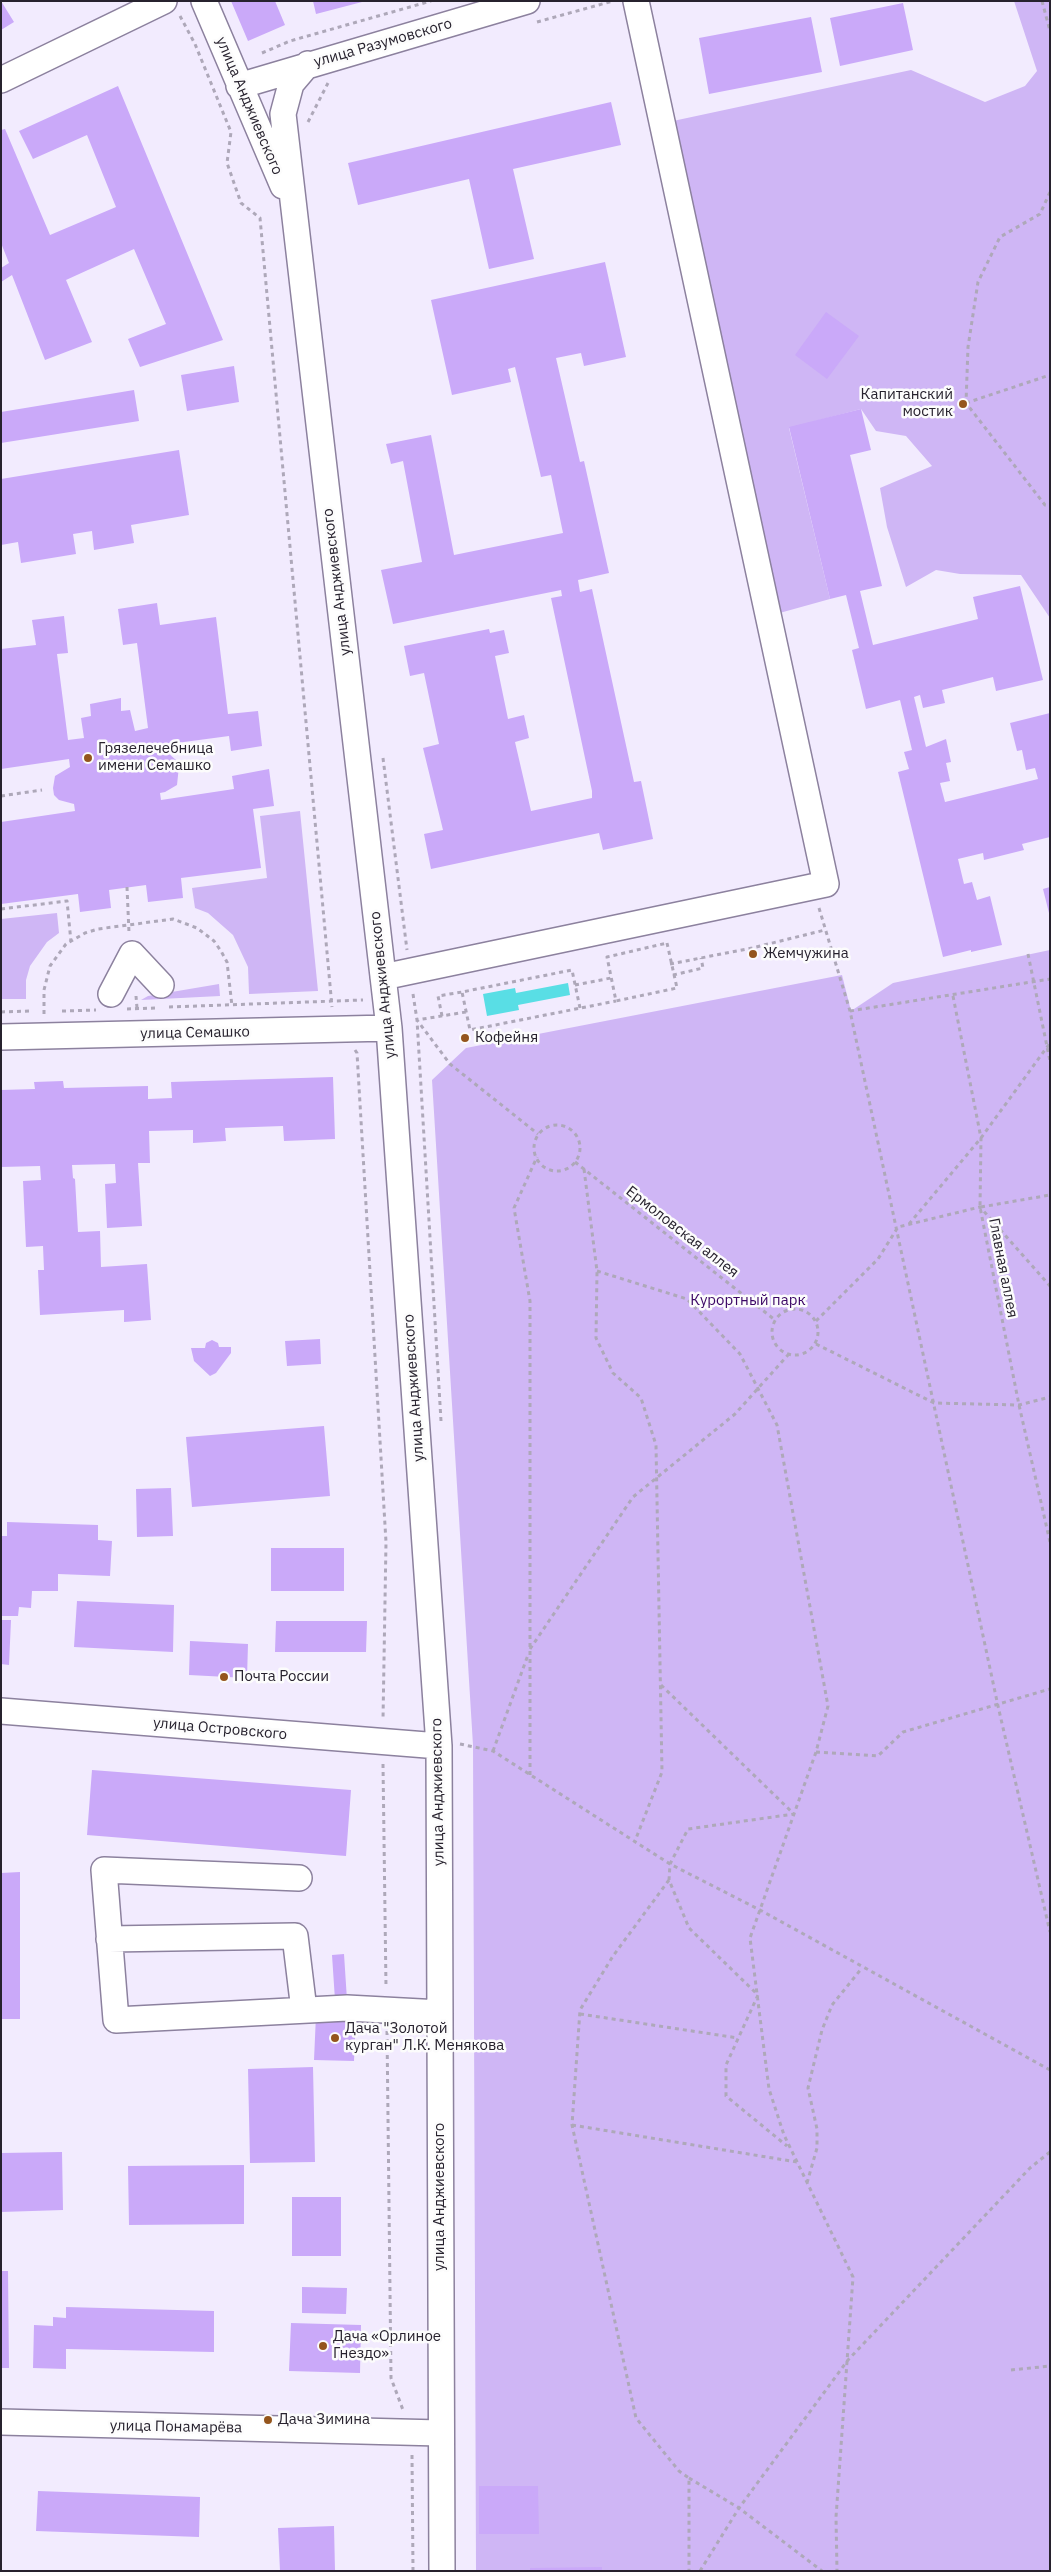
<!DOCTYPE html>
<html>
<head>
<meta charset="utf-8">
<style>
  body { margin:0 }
  #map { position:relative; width:1051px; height:2572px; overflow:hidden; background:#f2ebfe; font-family:"IBM Plex Sans",sans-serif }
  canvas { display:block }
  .frame { position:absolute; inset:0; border:2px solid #27222e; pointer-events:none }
</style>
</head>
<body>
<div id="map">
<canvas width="1051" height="2572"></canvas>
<div class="frame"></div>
</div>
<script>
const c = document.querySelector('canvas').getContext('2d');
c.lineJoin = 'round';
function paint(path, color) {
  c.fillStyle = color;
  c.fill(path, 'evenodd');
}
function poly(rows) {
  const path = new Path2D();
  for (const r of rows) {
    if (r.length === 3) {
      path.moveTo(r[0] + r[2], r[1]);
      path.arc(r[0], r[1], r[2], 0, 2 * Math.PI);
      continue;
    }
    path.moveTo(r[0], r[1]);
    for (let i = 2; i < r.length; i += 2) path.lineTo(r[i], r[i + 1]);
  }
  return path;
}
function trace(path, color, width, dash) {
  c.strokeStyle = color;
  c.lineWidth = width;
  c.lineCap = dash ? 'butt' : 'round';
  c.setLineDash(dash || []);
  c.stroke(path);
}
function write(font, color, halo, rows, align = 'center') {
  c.font = font + ' "IBM Plex Sans",sans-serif';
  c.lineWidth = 5;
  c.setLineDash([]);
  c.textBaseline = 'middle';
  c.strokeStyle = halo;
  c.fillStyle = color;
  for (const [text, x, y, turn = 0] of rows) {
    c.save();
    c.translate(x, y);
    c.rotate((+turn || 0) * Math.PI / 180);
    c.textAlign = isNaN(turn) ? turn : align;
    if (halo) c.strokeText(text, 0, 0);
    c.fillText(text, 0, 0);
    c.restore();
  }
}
const green = poly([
  [1014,1,1050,1,1050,618,1021,575,960,574,936,570,906,587,887,527,880,488,932,466,906,436,876,431,861,409,789,428,830,599,776,614,673,121,911,70,985,102,1025,86,1037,71],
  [300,811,318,991,249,994,248,967,233,935,208,913,195,908,192,888,267,878,260,816],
  [57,913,59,933,47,942,30,966,26,980,26,999,1,999,1,919],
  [1050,950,1050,2571,476,2571,473,1745,432,1080,466,1048,842,975,851,1011,893,983],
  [219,984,220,996,141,1000,148,996]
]);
const water = poly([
  [568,983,570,995,518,1005,519,1010,487,1016,483,994,515,988,516,993]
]);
const building = poly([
  [1,1,14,22,1,30],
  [231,1,275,1,285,25,248,41],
  [313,1,362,1,362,2,316,14],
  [903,3,913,50,840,66,830,18],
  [811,17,822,72,709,94,699,38],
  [118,86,223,340,140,367,128,339,166,324,134,249,66,280,92,342,45,360,12,275,1,282,1,268,9,263,1,243,1,130,5,129,50,235,116,207,87,135,33,159,19,131],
  [611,102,621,145,513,169,534,259,489,269,469,179,358,205,348,163],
  [605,262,626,357,584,366,581,353,556,358,580,462,584,461,609,573,578,580,580,592,592,589,634,782,641,781,653,839,603,850,599,833,431,869,424,834,443,830,423,748,439,744,424,673,410,676,404,646,489,629,490,633,504,630,509,653,495,656,508,719,524,715,529,738,515,742,531,811,592,798,592,791,551,598,562,596,561,590,393,624,381,570,422,562,403,461,391,464,386,444,431,435,454,555,563,533,551,475,541,477,515,367,508,369,511,382,452,395,431,300],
  [826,312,859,336,827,379,795,355],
  [234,366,239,402,187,411,181,375],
  [134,390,139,421,1,443,1,412],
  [861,409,871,450,850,455,882,586,860,591,873,645,978,619,973,597,1020,586,1043,680,996,691,993,677,942,690,945,703,923,708,920,695,914,697,926,747,946,739,951,762,946,763,950,781,940,783,945,802,1038,779,1035,768,1026,770,1022,750,1017,751,1010,723,1050,713,1050,837,1022,844,1024,850,984,860,983,853,958,859,964,884,972,882,977,900,990,896,1002,945,971,952,971,950,943,957,898,772,909,769,904,752,912,750,900,700,866,709,852,650,859,648,846,595,830,599,789,427],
  [179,450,189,515,131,525,134,543,94,550,92,531,73,534,76,554,21,563,18,542,1,545,1,479],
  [157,603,160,625,216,617,228,714,258,711,262,746,231,751,229,736,154,746,155,753,168,753,176,760,179,766,177,785,165,792,160,793,161,800,234,789,232,776,269,769,274,806,253,809,261,868,181,878,183,898,148,902,146,885,109,890,111,908,80,912,78,894,1,904,1,822,75,811,74,804,59,800,54,795,53,788,55,776,70,767,69,759,1,769,1,649,36,645,32,620,64,616,68,653,57,654,68,740,84,738,81,718,91,716,90,704,121,698,121,711,130,710,135,731,148,728,137,643,123,645,118,609],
  [1050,887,1050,913,1049,913,1043,889],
  [333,1077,335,1139,284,1141,283,1126,225,1128,226,1141,193,1143,193,1130,149,1131,150,1163,138,1163,142,1226,107,1228,105,1184,116,1183,115,1164,72,1165,73,1178,75,1179,78,1232,100,1231,101,1267,147,1264,151,1320,124,1322,124,1310,40,1315,38,1270,44,1270,43,1246,26,1247,23,1181,41,1180,40,1166,1,1167,1,1090,35,1089,34,1082,63,1081,64,1088,148,1086,148,1099,172,1098,171,1082],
  [320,1339,321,1364,287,1366,285,1341],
  [212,1340,218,1343,219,1347,231,1347,231,1353,216,1373,210,1376,194,1361,191,1348,205,1348,206,1343],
  [324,1426,330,1496,192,1507,186,1437],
  [171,1488,173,1536,137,1537,136,1489],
  [7,1522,98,1525,98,1540,112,1541,110,1576,58,1574,58,1591,32,1591,31,1608,19,1607,18,1616,1,1616,1,1536,7,1536],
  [271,1548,344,1548,344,1591,271,1591],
  [77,1601,174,1605,173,1652,74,1647],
  [1,1620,11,1620,9,1665,1,1664],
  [276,1621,367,1621,366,1652,275,1652],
  [190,1641,248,1644,247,1678,189,1675],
  [92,1770,351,1790,346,1856,87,1835],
  [20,1872,20,2019,1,2019,1,1873],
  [344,1954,347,2000,335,2000,332,1955],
  [316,2015,356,2017,354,2061,314,2060],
  [313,2067,315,2162,250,2163,248,2069],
  [62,2152,63,2210,1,2212,1,2153],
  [244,2165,244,2224,129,2225,128,2166],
  [292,2197,341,2197,341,2256,292,2256],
  [1,2271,8,2271,9,2368,1,2368],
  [302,2287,347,2288,346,2314,302,2313],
  [66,2307,214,2311,214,2352,66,2349,66,2369,33,2368,34,2325,53,2326,53,2317,66,2318],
  [291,2323,361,2325,360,2373,289,2371],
  [479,2486,538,2486,539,2534,479,2534],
  [38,2491,200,2497,199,2537,36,2531],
  [334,2526,335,2571,280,2571,278,2528],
  [602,2567,602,2571,530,2571,530,2568]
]);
const path = poly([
  [1042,1,1050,31],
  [180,16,195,44,231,132,227,163,241,203,260,218,332,1007],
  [537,22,613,1],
  [262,53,290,41,431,1],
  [308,122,328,83],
  [1050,192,1040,214,1000,237,978,282,968,347,966,403,1045,505,1050,506],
  [966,403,1050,375],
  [383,758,407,950],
  [1,796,42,790],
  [127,887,129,933],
  [819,908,850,1011,998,1706,1050,1932],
  [1,909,67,901,71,942],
  [667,943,677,988,616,1001,607,957,667,943],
  [1028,954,1050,1061],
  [670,964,752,948,825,930],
  [673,975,703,968,701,958],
  [575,985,611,978],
  [413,994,417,1020,441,1421],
  [136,996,137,1008],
  [953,996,981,1138,980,1207,1019,1405,1050,1542],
  [169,1007,363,1000],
  [580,1008,572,970,462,992,470,1030,616,1001],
  [127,1009,156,1008],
  [62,1011,96,1010],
  [850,1011,1050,979],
  [1,1012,31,1011],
  [466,1012,417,1020,450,1064,538,1134],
  [44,1014,44,990,50,966,66,944,85,933,98,929,173,919,197,928,214,941,221,951,227,962,232,1006],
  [442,1016,438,996,462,992],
  [355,1050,357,1053,386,1542,383,1720],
  [557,1148,23],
  [575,1162,775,1320],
  [584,1169,597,1271,596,1338,613,1373,641,1398,656,1445,662,1772,635,1841],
  [981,1207,1050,1195],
  [909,1224,981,1138,1050,1043],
  [597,1271,687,1299,740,1354,777,1425,828,1706,816,1752,750,1938,769,2089,784,2135,853,2277,836,2517,837,2571],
  [795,1332,23],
  [816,1321,878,1259,898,1227,980,1207,1050,1286],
  [816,1344,934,1403,1019,1405,1050,1397],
  [530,1649,633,1497,735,1414,788,1355],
  [661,1685,794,1814,688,1829,670,1864,669,1880,689,1928,758,1995,726,2065,726,2096,787,2146],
  [460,1744,493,1751,670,1864,760,1910,1050,2070],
  [493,1751,528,1655],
  [816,1752,878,1756,903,1732,1050,1689],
  [383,1764,386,1987],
  [530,1775,530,1301,514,1208,537,1157],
  [669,1880,613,1956,580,2010,572,2125,636,2418,679,2471,689,2478,689,2571],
  [580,2014,738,2038],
  [387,2031,391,2378,403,2410],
  [572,2125,797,2162],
  [807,2183,817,2148,817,2129,808,2088,822,2030,832,2005,862,1968],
  [1011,2370,1050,2366],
  [412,2455,413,2571],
  [689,2478,739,2508,822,2571],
  [700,2571,739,2508,848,2360,1030,2168,1050,2152]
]);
const minor = poly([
  [204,1,283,186],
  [308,64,291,84,283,114,389,1028,439,1746,442,2571],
  [1,80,164,1],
  [239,86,527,1],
  [383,977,826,884,636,1],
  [111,994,132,954,161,985],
  [1,1037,389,1028],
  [1,1711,439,1746],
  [299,1878,104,1870,116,2020,347,2008,440,2013],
  [109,1939,295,1936,304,2010],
  [1,2422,440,2433]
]);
const markers = [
  [963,404,5,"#94551d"],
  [88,758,5,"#94551d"],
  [753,954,5,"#94551d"],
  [465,1038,5,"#94551d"],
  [224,1677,5,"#94551d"],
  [335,2038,5,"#94551d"],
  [323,2346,5,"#94551d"],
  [268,2420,5,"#94551d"]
];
const streetNames = [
  ["улица Разумовского",383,43,-16],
  ["улица Анджиевского",249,106,67],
  ["улица Анджиевского",337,582,-97],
  ["улица Анджиевского",383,985,-96],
  ["улица Семашко",195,1033,-1],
  ["Ермоловская аллея",682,1232,38],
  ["Главная аллея",1003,1268,79],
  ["улица Анджиевского",414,1388,-94],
  ["улица Островского",220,1729,5],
  ["улица Анджиевского",438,1792,-91],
  ["улица Анджиевского",440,2197,-90],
  ["улица Понамарёва",176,2427,1]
];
const poiNames = [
  ["Капитанский",953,395,"right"],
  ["мостик",953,412,"right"],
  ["Грязелечебница",98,749],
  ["имени Семашко",98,766],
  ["Жемчужина",763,954],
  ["Кофейня",475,1038],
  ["Почта России",234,1677],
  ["Дача \"Золотой",345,2029],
  ["курган\" Л.К. Менякова",345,2046],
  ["Дача «Орлиное",333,2337],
  ["Гнездо»",333,2354],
  ["Дача Зимина",278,2420]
];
const parkNames = [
  ["Курортный парк",748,1301]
];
paint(green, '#cfb6f5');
paint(water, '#59dee5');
paint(building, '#caa9f9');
trace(minor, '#8c819e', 28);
trace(path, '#aea8b9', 3, [4, 4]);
trace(minor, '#fff', 25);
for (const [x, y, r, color] of markers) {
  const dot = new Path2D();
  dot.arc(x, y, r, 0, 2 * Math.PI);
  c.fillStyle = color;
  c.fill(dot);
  trace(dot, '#fcfcfc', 2);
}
write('15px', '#27222e', '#fcfcfc', streetNames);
write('15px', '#27222e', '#fcfcfc', poiNames, 'left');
write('15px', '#3b0665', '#fcfcfc', parkNames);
</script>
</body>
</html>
